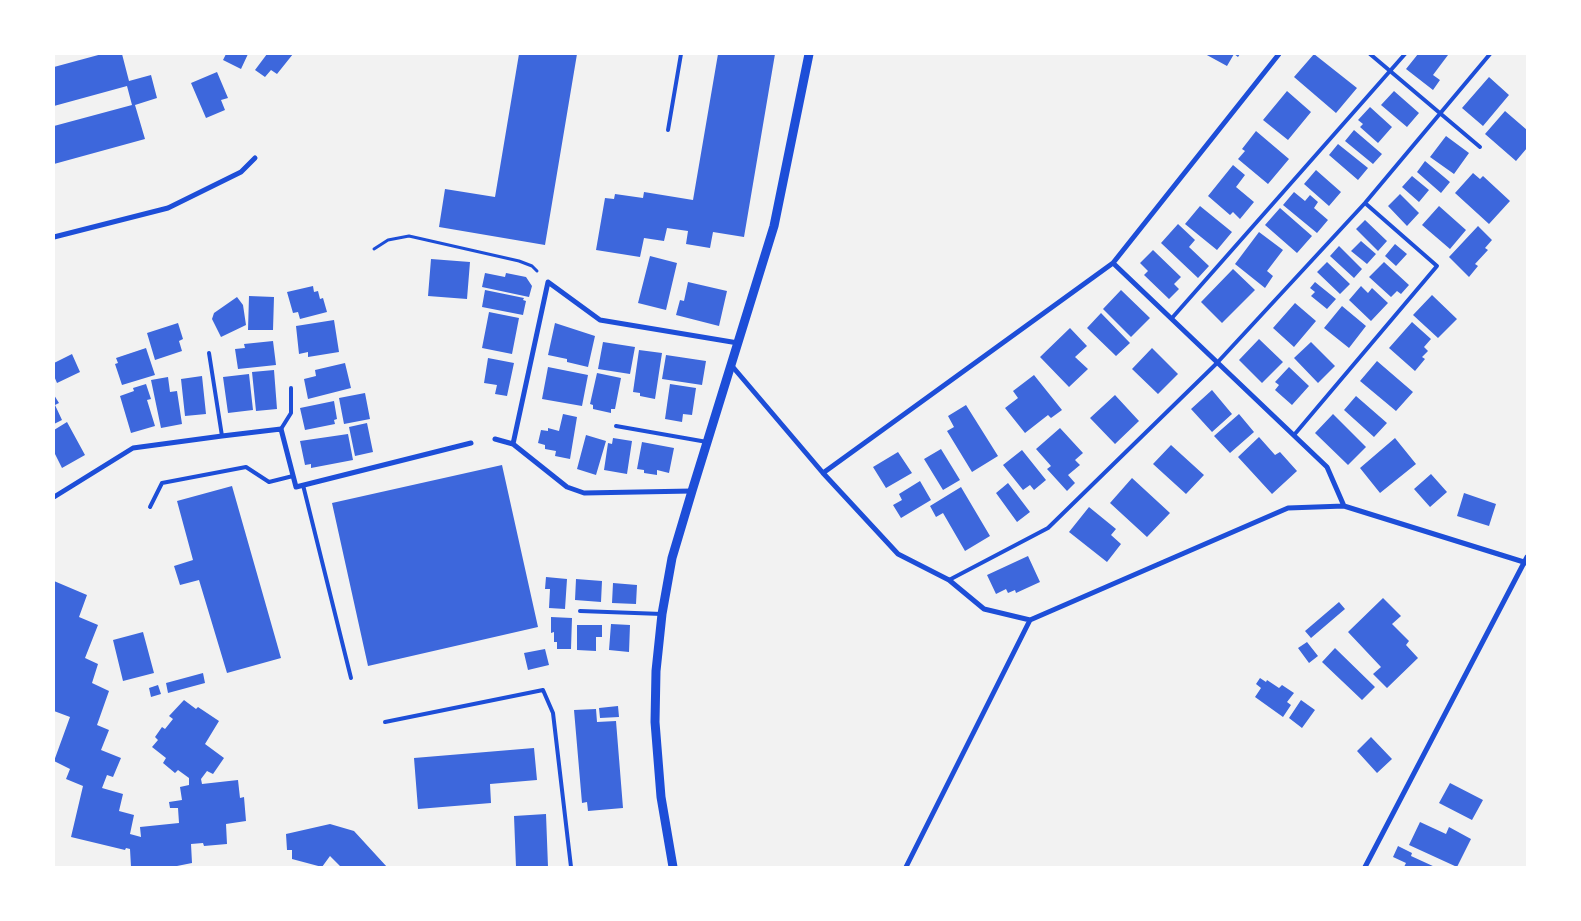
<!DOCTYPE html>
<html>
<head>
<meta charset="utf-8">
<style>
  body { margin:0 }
  #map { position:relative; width:1581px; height:921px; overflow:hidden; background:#f2f2f2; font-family:"Fira Sans",sans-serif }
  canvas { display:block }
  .frame { position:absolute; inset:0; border:55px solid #fff; pointer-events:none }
</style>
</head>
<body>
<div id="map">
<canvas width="1581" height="921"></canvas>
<div class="frame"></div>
</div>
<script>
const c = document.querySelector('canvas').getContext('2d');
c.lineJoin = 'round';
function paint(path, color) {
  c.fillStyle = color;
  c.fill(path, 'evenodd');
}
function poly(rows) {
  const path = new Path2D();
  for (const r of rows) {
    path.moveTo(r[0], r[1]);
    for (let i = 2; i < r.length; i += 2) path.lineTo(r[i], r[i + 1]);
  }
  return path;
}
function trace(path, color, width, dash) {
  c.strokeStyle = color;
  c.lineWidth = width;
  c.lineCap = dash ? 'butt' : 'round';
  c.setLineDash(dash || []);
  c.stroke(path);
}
const building = poly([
  [102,54,122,54,129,81,151,75,157,98,135,105,145,139,54,164,54,126,132,105,127,86,54,106,54,67],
  [226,54,248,54,241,69,223,60],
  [267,54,293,54,277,74,271,70,265,77,255,70],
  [519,54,577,54,545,245,439,227,445,189,495,197],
  [718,54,775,54,744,237,713,232,710,248,686,244,688,231,667,228,664,241,644,238,640,257,596,250,605,198,614,199,615,194,643,198,644,192,693,200],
  [1205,54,1240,54,1238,57,1234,54,1227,66],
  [1314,54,1357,88,1336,113,1294,77],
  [1418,54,1448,55,1433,75,1440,80,1433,90,1406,69],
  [217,72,228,98,221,100,225,110,206,118,191,83],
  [1489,77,1509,95,1483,126,1462,108],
  [1287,91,1311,112,1288,140,1263,120],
  [1394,91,1419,113,1407,127,1381,105],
  [1370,107,1392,127,1378,143,1360,127,1363,124,1358,120],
  [1505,111,1527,130,1527,148,1516,161,1485,134],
  [1354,130,1382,154,1373,164,1345,141],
  [1256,131,1289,159,1268,184,1238,159,1245,151,1242,149],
  [1446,136,1469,153,1454,174,1430,157],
  [1338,144,1368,168,1358,180,1329,155],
  [1425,161,1450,182,1441,193,1417,172],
  [1233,165,1245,175,1236,187,1254,202,1240,219,1233,212,1230,215,1208,196],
  [1316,170,1341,192,1329,206,1304,184],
  [1473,173,1480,179,1483,176,1510,201,1489,224,1455,193],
  [1412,176,1429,190,1419,202,1402,187],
  [1294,192,1305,201,1310,195,1318,202,1314,208,1328,220,1317,233,1283,205],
  [1400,194,1419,213,1407,226,1388,206],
  [1200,206,1232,232,1217,250,1185,224],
  [1439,206,1466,230,1450,249,1422,225],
  [1280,208,1312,236,1297,253,1265,225],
  [1365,220,1387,241,1378,251,1356,229],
  [1178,224,1195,240,1189,247,1209,266,1198,278,1161,243],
  [1478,226,1492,240,1485,248,1488,250,1475,264,1478,266,1469,277,1449,257],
  [1259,232,1283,250,1267,271,1273,276,1265,288,1235,264],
  [1361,241,1376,254,1367,264,1351,251],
  [1395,244,1407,254,1396,266,1385,256],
  [1339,246,1362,269,1354,278,1330,256],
  [1153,250,1181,277,1174,284,1179,289,1169,299,1144,275,1148,271,1140,263],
  [650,256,677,263,666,310,638,303],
  [431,259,470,262,467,299,428,296],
  [1327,262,1350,284,1340,294,1317,272],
  [1384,262,1409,285,1401,294,1397,291,1391,297,1369,277],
  [1233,269,1255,290,1222,323,1201,302],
  [485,273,505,277,506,273,526,277,532,286,529,297,482,287],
  [688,282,727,291,719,326,676,315,680,300,684,301],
  [1315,282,1336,299,1327,309,1311,296,1315,292,1310,288],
  [313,286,314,292,318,291,320,299,323,298,327,312,300,319,298,312,293,313,287,292],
  [1361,286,1368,293,1372,288,1388,303,1371,321,1349,300],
  [485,290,524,298,523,300,526,301,523,315,482,307],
  [1121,290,1150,318,1131,337,1103,309],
  [1432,295,1457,319,1438,338,1413,315],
  [249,296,274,297,273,330,248,330],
  [237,297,243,305,246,325,221,337,212,319,214,313],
  [1295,303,1316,321,1294,347,1273,328],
  [1342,306,1366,326,1349,348,1324,328],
  [489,312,519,318,512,354,482,348],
  [1101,313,1130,343,1116,356,1087,328],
  [334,320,339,352,308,357,308,352,299,354,296,326],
  [1412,322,1431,339,1424,347,1428,351,1422,357,1425,359,1415,371,1389,348],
  [178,323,183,339,179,341,182,351,155,360,147,333],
  [555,323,595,336,588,367,567,362,567,359,548,355],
  [1070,328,1087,346,1075,357,1088,369,1069,387,1040,357],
  [1259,339,1283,362,1262,383,1239,360],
  [273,341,276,365,238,369,235,349,245,348,244,344],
  [603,342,635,347,630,374,598,369],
  [1311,342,1335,366,1318,383,1294,358],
  [146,348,155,375,122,385,115,364,118,363,116,358],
  [1152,348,1178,374,1158,394,1132,369],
  [639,350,662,353,655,399,640,396,640,393,633,392],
  [72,354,80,372,57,383,54,376,54,363],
  [666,355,706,361,702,385,662,379],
  [488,358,514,363,507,396,495,394,497,385,484,383],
  [1377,361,1413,392,1396,411,1360,381],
  [345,363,351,388,308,399,304,379,316,376,315,370],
  [548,367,588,375,582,406,542,399],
  [1289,367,1309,386,1292,405,1275,390,1279,385,1275,382],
  [274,370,277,409,256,411,252,372],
  [597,373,621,378,615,409,611,409,611,413,593,409,593,405,590,404],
  [249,374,253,410,228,413,223,377],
  [1034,375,1062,410,1051,418,1048,415,1025,433,1005,408,1018,398,1013,391],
  [202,376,206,414,185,416,181,379],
  [168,377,170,392,177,391,182,424,161,428,151,380],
  [146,384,151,399,147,400,155,426,131,433,120,396,134,391,133,388],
  [670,384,696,388,692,415,683,414,682,422,665,419],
  [1212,390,1232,414,1212,432,1191,409],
  [365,393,370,419,344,424,339,398],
  [54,395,59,403,55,405,62,420,54,424],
  [1115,395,1139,421,1115,444,1090,418],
  [1356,396,1387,423,1374,437,1344,410],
  [334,401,337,419,334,420,335,424,305,430,300,408],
  [966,405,998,456,972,472,947,431,954,427,948,416],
  [563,414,577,417,570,459,555,456,556,451,545,449,545,445,538,443,541,430,548,431,548,428,559,431],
  [1239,414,1254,432,1230,453,1214,436],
  [1333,414,1366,447,1348,465,1315,433],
  [67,422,85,455,62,468,54,452,54,430],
  [367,423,373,452,355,456,349,427],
  [1060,428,1083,453,1075,460,1080,465,1068,475,1075,483,1067,491,1047,469,1051,466,1036,449],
  [348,434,353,460,311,468,311,464,305,465,300,441],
  [586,435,606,441,596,475,577,469],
  [1259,437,1275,455,1280,452,1297,471,1272,494,1238,457],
  [613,438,632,441,627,474,604,470,608,443,612,444],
  [1395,438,1416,464,1380,493,1360,468],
  [642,442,674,448,669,473,657,470,657,475,644,473,644,470,637,469],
  [1171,445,1204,475,1186,494,1153,464],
  [941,449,960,480,943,490,924,459],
  [1022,450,1046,480,1034,490,1030,485,1023,490,1003,465],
  [898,452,912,473,886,488,873,467],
  [502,465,538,627,368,666,332,503],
  [1431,474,1447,492,1430,507,1414,489],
  [1132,478,1170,513,1147,537,1110,503],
  [920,481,931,500,901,518,893,505,902,500,899,494],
  [1008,483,1030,512,1017,522,996,493],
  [232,486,281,658,227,673,199,580,180,585,174,566,193,560,177,501],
  [961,487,990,536,965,551,943,513,936,517,930,506],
  [1464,493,1496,504,1489,526,1457,516],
  [1089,507,1116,529,1111,535,1121,544,1107,562,1069,532],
  [1028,556,1040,582,1016,593,1015,590,1008,593,1006,589,996,594,987,575],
  [546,577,567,579,565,609,549,608,550,589,545,589],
  [576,579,602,581,601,602,575,600],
  [54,581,87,595,79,617,98,625,85,658,98,664,92,683,109,691,97,725,109,730,101,750,121,758,113,777,107,775,102,788,123,794,119,811,134,815,130,834,141,837,140,827,179,823,178,808,170,808,169,802,182,800,180,787,189,785,189,778,178,770,175,773,163,763,166,758,152,747,158,740,155,737,162,727,165,729,173,719,169,716,184,700,196,709,198,707,219,721,205,744,224,758,213,774,207,771,201,779,202,784,238,780,240,798,244,797,246,821,226,824,227,844,204,846,203,843,191,844,192,863,172,867,131,867,130,849,126,848,125,850,71,837,83,786,66,779,70,769,54,761,70,717,54,711],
  [613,583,637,585,636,604,612,603],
  [1383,598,1401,616,1392,624,1409,641,1406,645,1418,658,1387,688,1373,674,1381,667,1348,632],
  [1339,602,1345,609,1311,638,1305,631],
  [551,617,572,618,571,649,557,649,557,642,554,642,554,632,551,633],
  [611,624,630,625,629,652,609,650],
  [577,625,602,625,602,637,596,637,596,651,577,650],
  [143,632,154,673,123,681,113,640],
  [1307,642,1318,656,1309,663,1298,648],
  [1335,648,1375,687,1362,700,1322,662],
  [545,649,549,665,528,670,524,653],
  [203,673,205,683,168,693,166,683],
  [1260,678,1266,682,1267,680,1279,688,1282,685,1294,693,1287,702,1291,705,1283,717,1255,697,1261,688,1256,684],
  [158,685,161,694,151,697,149,688],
  [1301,700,1315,710,1302,728,1289,718],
  [618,706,619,717,600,718,599,708],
  [596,709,597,722,616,721,623,808,588,811,587,802,582,803,574,710],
  [1371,737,1392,759,1377,773,1357,751],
  [534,748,537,780,490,784,491,803,418,809,414,758],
  [1450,783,1483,800,1472,820,1439,803],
  [546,814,548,867,516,867,514,816],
  [1420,822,1446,834,1449,827,1471,839,1457,867,1409,845],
  [330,824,354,831,387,867,341,867,330,856,322,867,292,859,292,850,287,850,286,834],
  [1398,846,1412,853,1411,856,1435,867,1404,867,1406,863,1393,857]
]);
const path = poly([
  [374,249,388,240,409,236,519,261,532,266,537,271]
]);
const service = poly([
  [1370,54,1480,147],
  [668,130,681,54],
  [1172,318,1405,54],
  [209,353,222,436],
  [616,426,707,442],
  [281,429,291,413,291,388],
  [1294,435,1437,266,1365,203],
  [303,485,351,678],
  [150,507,162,483,246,467,269,482,293,476],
  [949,580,1048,528,1216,364,1365,203,1490,54],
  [580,611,662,614],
  [385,722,543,690,553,713,571,867]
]);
const minor = poly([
  [54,237,168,208,241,172,255,158],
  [1113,263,1327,467,1344,506],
  [732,366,823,473,898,554,949,580,984,609,1030,620,1288,508,1344,506,1527,563],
  [495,439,513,444,567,487,584,493,692,491],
  [513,444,548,282,600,320,738,343],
  [823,473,1113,263,1279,54],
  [54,497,133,448,222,436,281,429,296,487,471,443],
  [906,867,1030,620],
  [1365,867,1527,557]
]);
const tertiary = poly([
  [673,867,661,797,655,722,656,671,662,614,672,558,692,491,774,226,809,54]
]);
paint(building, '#3d67dc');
trace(path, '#1d4ed8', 3);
trace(service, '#1d4ed8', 4);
trace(minor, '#1d4ed8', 5);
trace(tertiary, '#1d4ed8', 9);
</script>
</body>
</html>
